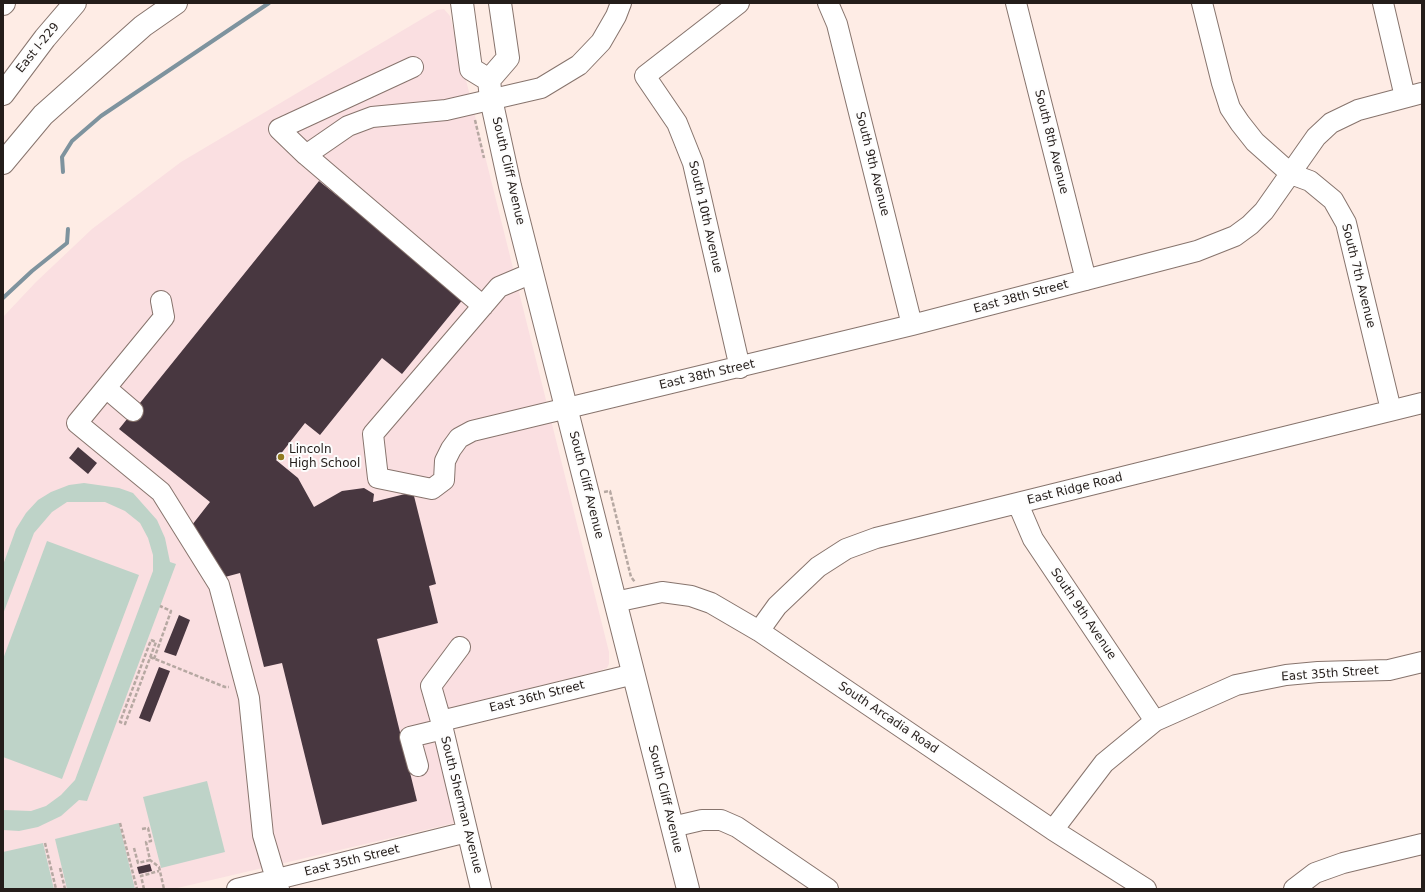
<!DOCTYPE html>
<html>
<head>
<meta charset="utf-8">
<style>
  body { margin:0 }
  #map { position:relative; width:1425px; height:892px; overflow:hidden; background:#feece5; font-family:"DejaVu Sans",sans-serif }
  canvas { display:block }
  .frame { position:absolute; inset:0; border:4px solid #241d1a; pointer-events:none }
</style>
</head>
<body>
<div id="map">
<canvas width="1425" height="892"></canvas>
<div class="frame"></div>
</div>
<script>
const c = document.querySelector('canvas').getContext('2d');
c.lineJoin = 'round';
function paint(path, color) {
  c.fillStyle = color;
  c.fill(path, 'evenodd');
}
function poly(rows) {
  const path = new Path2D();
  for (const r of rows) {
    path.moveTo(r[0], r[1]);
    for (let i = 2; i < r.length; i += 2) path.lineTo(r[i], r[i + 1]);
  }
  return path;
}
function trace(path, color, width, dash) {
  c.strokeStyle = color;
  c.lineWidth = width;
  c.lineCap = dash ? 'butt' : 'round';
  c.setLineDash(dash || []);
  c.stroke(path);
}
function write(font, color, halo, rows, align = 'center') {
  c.font = font + ' "DejaVu Sans",sans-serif';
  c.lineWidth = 4;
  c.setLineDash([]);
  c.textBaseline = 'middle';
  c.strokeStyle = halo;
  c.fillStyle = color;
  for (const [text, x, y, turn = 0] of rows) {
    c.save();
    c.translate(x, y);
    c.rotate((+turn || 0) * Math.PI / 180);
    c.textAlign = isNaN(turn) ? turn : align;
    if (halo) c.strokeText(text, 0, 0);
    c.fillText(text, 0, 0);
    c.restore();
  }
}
const education = poly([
  [444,9,450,16,609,652,609,664,607,668,599,671,429,713,455,823,173,889,3,889,3,317,36,282,92,229,181,162,437,10]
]);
const green = poly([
  [84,483,119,488,133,493,157,520,165,538,170,562,176,564,87,801,79,800,61,816,38,827,19,831,3,830,3,810,31,811,46,806,61,795,75,780,153,571,153,555,148,538,140,523,125,511,105,502,67,502,52,512,34,533,3,614,3,565,16,529,26,513,38,500,51,492,69,485],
  [47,541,139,575,62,779,3,757,3,659],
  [207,781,225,852,161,868,143,797],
  [119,823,135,889,67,889,55,839],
  [43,843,54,889,3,889,3,852]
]);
const stream = poly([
  [63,172,62,157,72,141,101,116,269,3],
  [3,298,32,271,67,243,68,229]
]);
const building = poly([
  [319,181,464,298,402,374,382,358,320,435,305,423,276,460,298,478,314,507,342,491,364,488,374,494,373,502,413,492,436,584,429,586,438,623,377,639,417,801,322,825,282,663,264,667,240,573,225,577,192,525,210,502,119,429],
  [78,447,97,463,88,474,69,458],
  [179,615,190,620,176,656,164,652],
  [159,667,170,671,150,722,139,718],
  [150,864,152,871,139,874,137,867]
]);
const path = poly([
  [475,120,484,158],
  [604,492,610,491,631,577,635,582],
  [151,640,156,642,125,724,120,722,151,640],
  [150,657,225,687,229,687],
  [154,659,171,611,160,606],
  [120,823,137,889],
  [142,829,148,828,151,841,146,842,150,860,159,867,164,889],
  [45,843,56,889],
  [134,848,138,863,150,860],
  [60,868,65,889],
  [144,889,141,876,159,871]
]);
const minor = poly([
  [739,3,645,76,677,123,693,163,740,368],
  [828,3,837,24,912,325],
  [1016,3,1086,280],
  [1202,3,1222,83,1230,108,1240,123,1255,142,1291,174,1310,181,1333,200,1346,223,1391,410],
  [1383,3,1405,97],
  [413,67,279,129,306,155,483,306],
  [306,155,348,126,372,117,446,110,541,88,579,65,601,42,616,16,621,3],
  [532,273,499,287,373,434,378,478,432,489,444,480,445,461,451,449,459,438,472,431,912,325,1197,251,1235,236,1250,225,1264,211,1316,137,1331,123,1358,110,1422,93],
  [161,301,164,317,77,423,161,492,219,585,249,698,263,835,279,889],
  [106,388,133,411],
  [1018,504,1033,539,1155,721],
  [615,602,662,592,691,596,711,603,759,631,1053,830,1146,889],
  [759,631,777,606,818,567,846,549,876,538,1422,403],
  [460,647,431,686,441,721,481,889],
  [441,721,634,674],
  [418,766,410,737,443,729],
  [672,827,702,820,721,820,737,827,828,889],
  [1053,830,1104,763,1155,721,1236,685,1286,675,1318,672,1389,670,1422,662],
  [237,889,467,832],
  [1294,889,1315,873,1343,863,1422,844]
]);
const major = poly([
  [462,3,471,69,489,80],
  [500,3,508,58,489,80,491,99,510,186,688,889]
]);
const highway = poly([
  [3,4,4,3],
  [3,94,45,38,75,3],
  [3,163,43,115,143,26,176,3]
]);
const markers = [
  [281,457,4,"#927a21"]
];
const streetNames = [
  ["East I-229",38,48,-51],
  ["South 8th Avenue",1051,142,76],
  ["South 9th Avenue",872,164,76],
  ["South Cliff Avenue",508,171,77],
  ["South 10th Avenue",705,217,77],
  ["South 7th Avenue",1358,276,76],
  ["East 38th Street",1021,297,-15],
  ["East 38th Street",707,375,-13],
  ["South Cliff Avenue",586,485,76],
  ["East Ridge Road",1075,489,-14],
  ["South 9th Avenue",1083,614,56],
  ["East 35th Street",1330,674,-4],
  ["East 36th Street",537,697,-14],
  ["South Arcadia Road",888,718,34],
  ["South Cliff Avenue",665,799,76],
  ["South Sherman Avenue",461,805,76],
  ["East 35th Street",352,861,-14]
];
const poiNames = [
  ["Lincoln",289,450],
  ["High School",289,464]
];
paint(education, '#fadfe1');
paint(green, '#bed3c8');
trace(stream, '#7e939e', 4);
paint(building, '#483740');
trace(minor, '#87746d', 22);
trace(major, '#87746d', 24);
trace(highway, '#87746d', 24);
trace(path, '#b6a8a2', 2.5, [4, 2]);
trace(minor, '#fff', 20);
trace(major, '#fff', 22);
trace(highway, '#fff', 22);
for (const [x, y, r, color] of markers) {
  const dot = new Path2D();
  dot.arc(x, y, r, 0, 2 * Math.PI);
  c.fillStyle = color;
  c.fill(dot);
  trace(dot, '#fdfdfd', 1.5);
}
write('12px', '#241d1a', '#fdfdfd', streetNames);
write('12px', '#241d1a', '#fdfdfd', poiNames, 'left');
</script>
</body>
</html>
